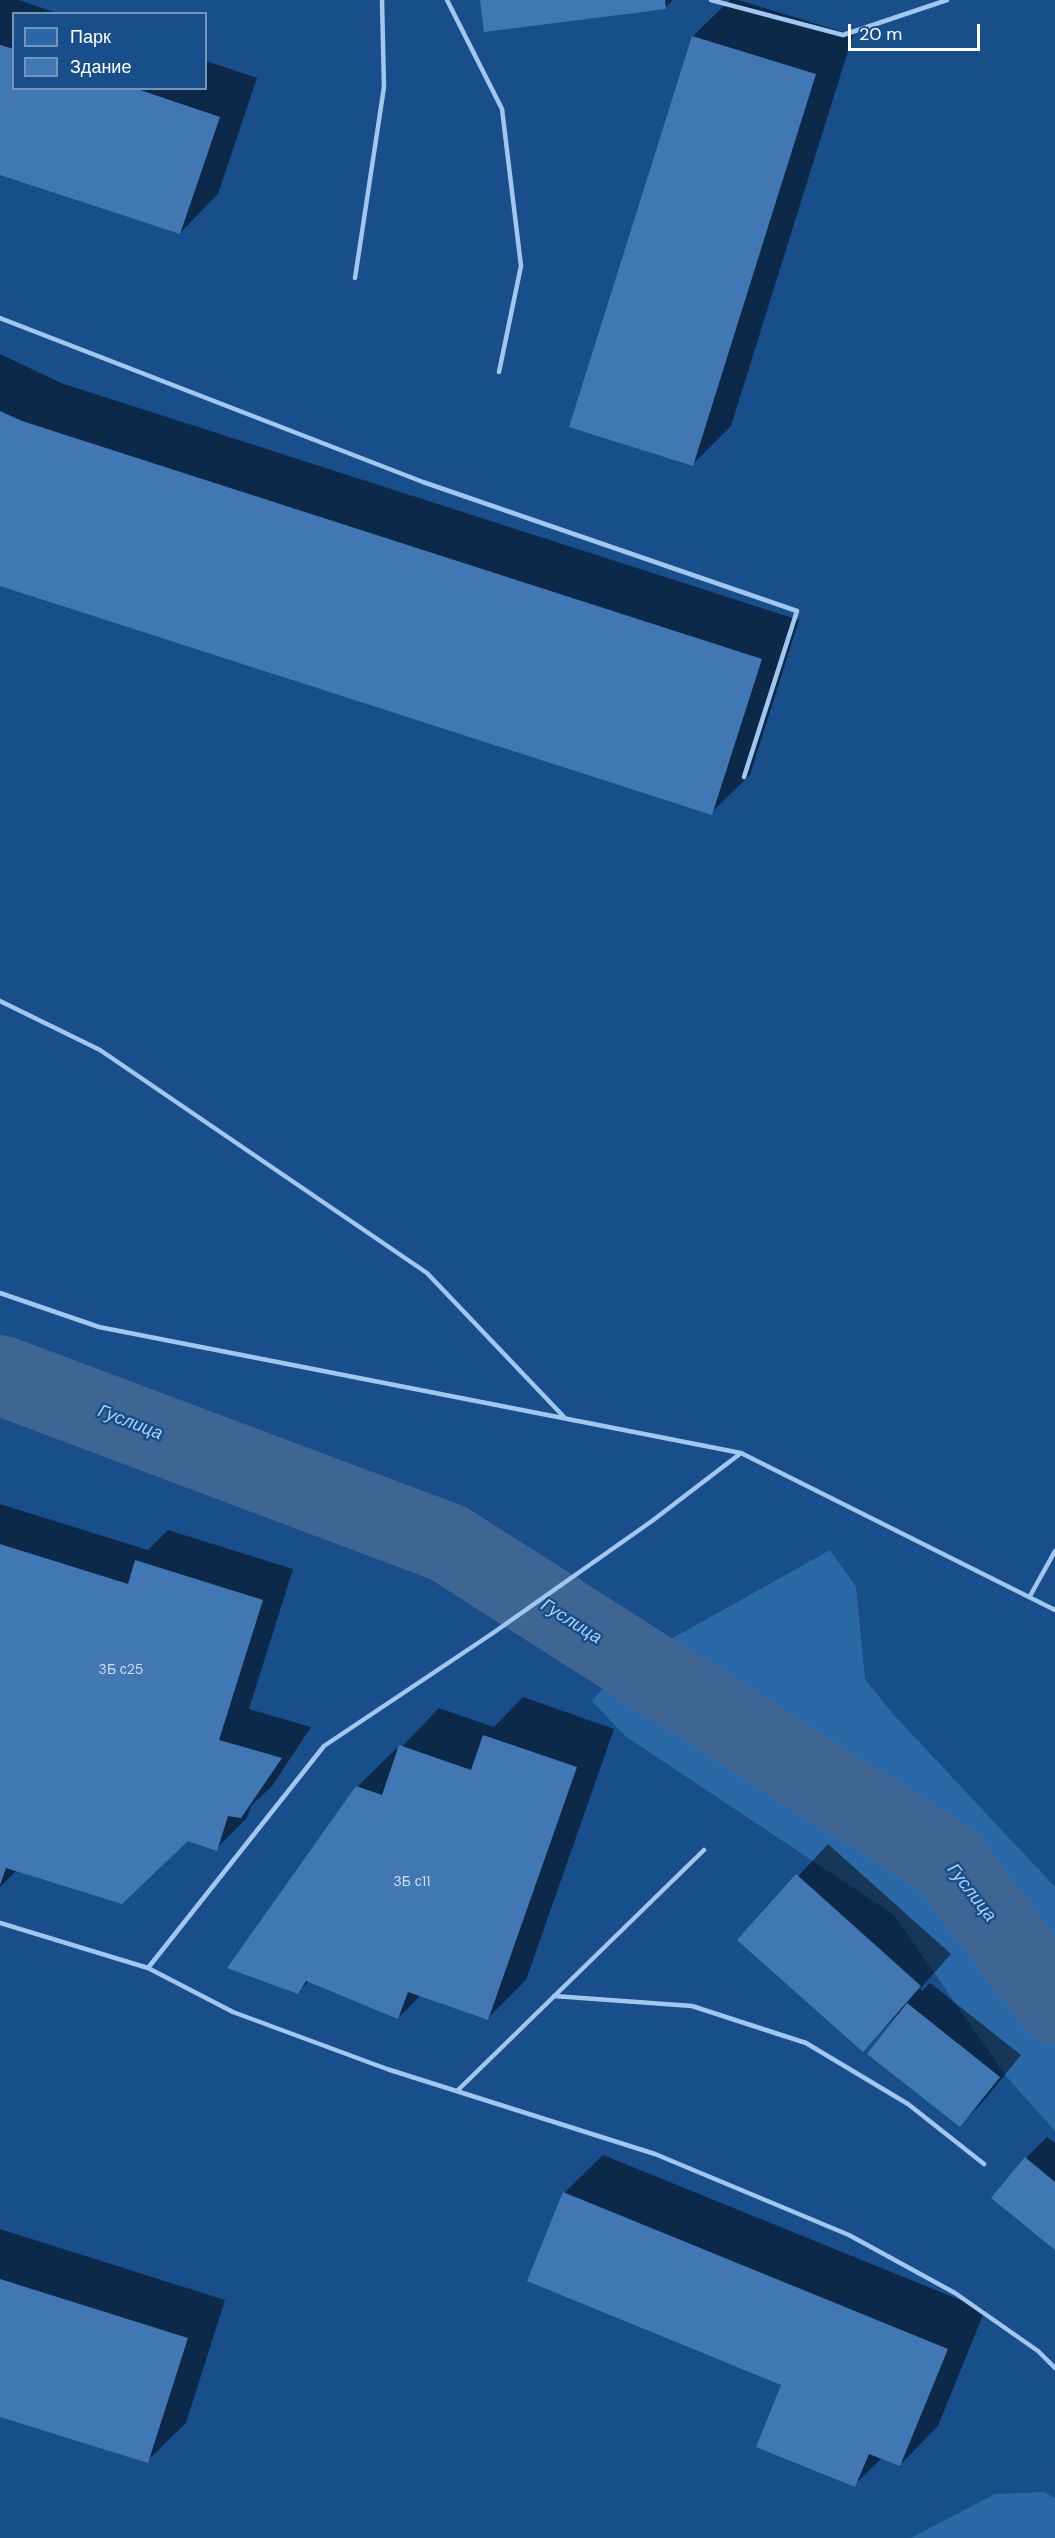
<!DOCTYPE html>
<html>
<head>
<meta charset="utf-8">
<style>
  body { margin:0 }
  #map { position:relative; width:1055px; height:2538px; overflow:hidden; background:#184e89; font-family:"DM Sans",sans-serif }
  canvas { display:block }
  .legend { position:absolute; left:12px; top:12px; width:195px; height:78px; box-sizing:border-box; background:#184e89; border:2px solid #7495b8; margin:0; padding:8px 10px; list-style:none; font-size:18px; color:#fff }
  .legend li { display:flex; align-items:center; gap:12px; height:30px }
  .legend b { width:30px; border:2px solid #7495b8 }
  .scale { position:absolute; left:848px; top:24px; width:132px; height:27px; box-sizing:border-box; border:3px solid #fff; border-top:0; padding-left:8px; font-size:18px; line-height:21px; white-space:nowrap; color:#fff; -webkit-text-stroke:4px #184e89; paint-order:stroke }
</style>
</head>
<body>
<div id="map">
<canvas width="1055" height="2538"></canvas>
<ul class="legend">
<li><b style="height:16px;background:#2b68a8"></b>Парк</li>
<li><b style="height:16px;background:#4177b2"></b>Здание</li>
</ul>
<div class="scale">20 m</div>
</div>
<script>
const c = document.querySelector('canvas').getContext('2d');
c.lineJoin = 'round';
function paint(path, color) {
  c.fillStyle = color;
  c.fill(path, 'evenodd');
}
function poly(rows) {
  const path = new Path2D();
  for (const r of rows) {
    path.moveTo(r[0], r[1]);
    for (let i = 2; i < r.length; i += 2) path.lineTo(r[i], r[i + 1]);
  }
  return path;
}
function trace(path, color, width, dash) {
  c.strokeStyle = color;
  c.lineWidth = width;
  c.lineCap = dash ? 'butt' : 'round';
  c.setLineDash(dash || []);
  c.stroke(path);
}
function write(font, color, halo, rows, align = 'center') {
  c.font = font + ' "DM Sans",sans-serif';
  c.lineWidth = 5;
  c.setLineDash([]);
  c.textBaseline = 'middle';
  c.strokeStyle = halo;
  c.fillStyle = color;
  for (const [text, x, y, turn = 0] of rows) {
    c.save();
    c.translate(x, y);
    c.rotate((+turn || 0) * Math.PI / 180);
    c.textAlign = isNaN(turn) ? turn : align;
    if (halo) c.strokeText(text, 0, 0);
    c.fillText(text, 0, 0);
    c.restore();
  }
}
const green = poly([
  [830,1550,856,1587,865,1679,893,1714,1055,1887,1055,2131,1006,2076,894,1915,625,1736,592,1701,623,1666],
  [1044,2492,1055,2498,1055,2538,911,2538,995,2494]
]);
const shadow = poly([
  [0,0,19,0,60,14,14,14,14,88,206,88,206,61,257,78,218,194,180,233,0,174],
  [482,0,673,0,665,8],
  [730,0,738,0,853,35,731,426,693,464,571,426,693,36],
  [0,354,61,383,799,620,750,775,711,813,0,585],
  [0,1504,148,1550,168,1530,293,1569,249,1709,311,1727,272,1786,251,1806,247,1818,216,1849,187,1840,17,1870,0,1887],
  [523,1697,614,1729,526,1980,488,2018,421,1995,398,2018,309,1981,298,1992,357,1787,396,1749,399,1750,439,1708,494,1727],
  [828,1844,951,1954,920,1989,922,1991,930,1983,1021,2055,981,2104,960,2125,897,2015,863,2050,739,1940],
  [1047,2137,1055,2143,1055,2248,1026,2158],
  [603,2155,985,2310,938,2426,900,2465,882,2458,854,2485,783,2384,564,2193],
  [0,2229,225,2300,186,2423,147,2461,0,2415]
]);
const river = poly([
  [0,1375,448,1543,949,1862,1055,2003]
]);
const building = poly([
  [480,0,665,0,666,9,484,32],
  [692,36,816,74,693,466,569,427],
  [0,45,14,49,14,88,134,88,220,117,180,234,0,175],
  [0,411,22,421,762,659,712,815,0,586],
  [0,1544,128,1584,135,1560,263,1600,219,1740,282,1758,241,1818,228,1816,217,1851,188,1841,122,1904,6,1868,0,1885],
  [483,1735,577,1767,488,2020,408,1992,398,2019,306,1981,298,1994,227,1968,356,1786,382,1795,399,1745,471,1770],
  [796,1874,921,1986,863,2052,737,1940],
  [907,2003,1000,2077,960,2127,867,2054],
  [1025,2157,1055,2182,1055,2250,991,2198],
  [563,2192,948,2349,900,2466,869,2454,855,2487,756,2447,781,2385,527,2281],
  [0,2279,188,2338,148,2463,0,2417]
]);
const lane = poly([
  [447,0,502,109,521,266,499,372],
  [711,0,843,35,947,0],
  [355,278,384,87,382,0],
  [0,318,423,482,797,611,744,777],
  [0,1001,100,1050,427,1273,565,1418],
  [0,1293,99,1327,741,1453],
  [1030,1596,1055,1551],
  [0,1923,148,1968,324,1746,493,1633,652,1521,741,1453,1055,1610],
  [148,1968,233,2012,387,2069,655,2154,849,2235,955,2293,1038,2351,1055,2368],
  [554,1996,692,2006,806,2043,908,2104,984,2164],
  [457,2091,704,1850]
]);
const numberNames = [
  ["3Б с25",121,1670],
  ["3Б с11",412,1882]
];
const waterNames = [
  ["Гуслица",130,1423,21],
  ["Гуслица",571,1622,32],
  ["Гуслица",971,1893,52]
];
paint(green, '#2b68a8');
paint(shadow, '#0007');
trace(river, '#3f6692', 80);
paint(building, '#4177b2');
trace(lane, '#a1c7ee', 4.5);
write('14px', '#d0ddec', null, numberNames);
write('italic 18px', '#acd0f5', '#184e89', waterNames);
</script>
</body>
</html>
